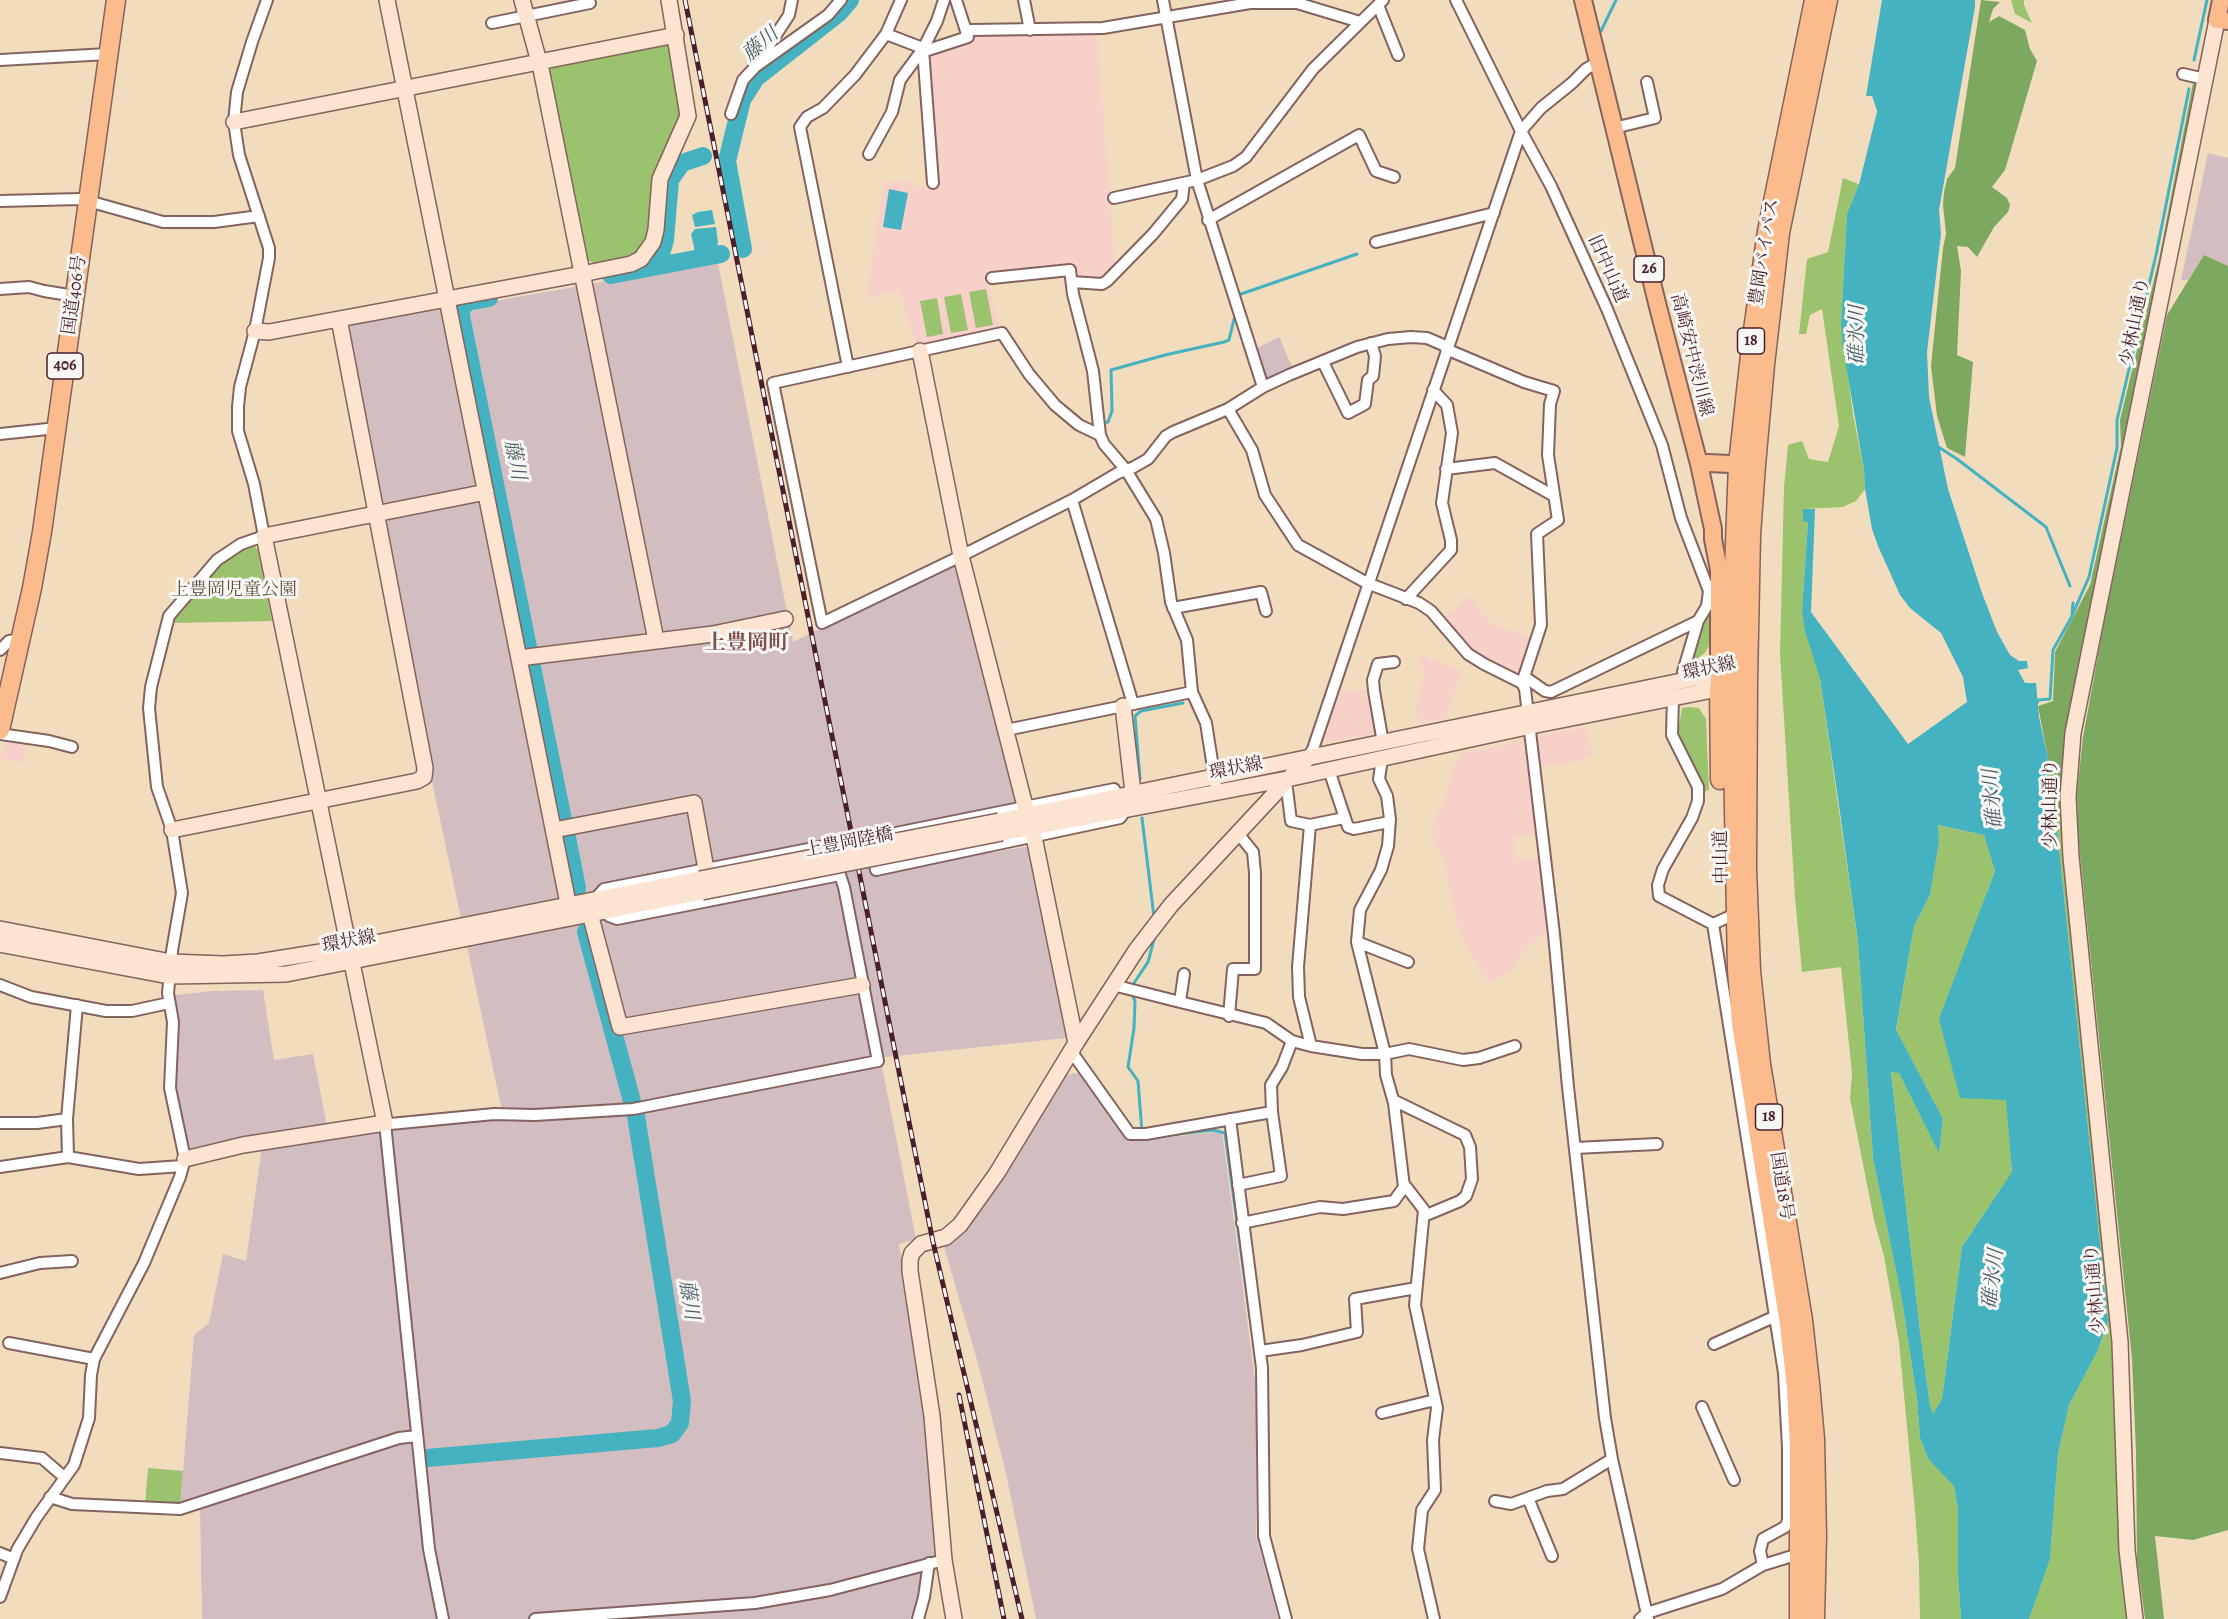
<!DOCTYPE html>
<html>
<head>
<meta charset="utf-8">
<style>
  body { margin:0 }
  canvas { display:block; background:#f1ddbe }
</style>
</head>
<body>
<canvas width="2228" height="1619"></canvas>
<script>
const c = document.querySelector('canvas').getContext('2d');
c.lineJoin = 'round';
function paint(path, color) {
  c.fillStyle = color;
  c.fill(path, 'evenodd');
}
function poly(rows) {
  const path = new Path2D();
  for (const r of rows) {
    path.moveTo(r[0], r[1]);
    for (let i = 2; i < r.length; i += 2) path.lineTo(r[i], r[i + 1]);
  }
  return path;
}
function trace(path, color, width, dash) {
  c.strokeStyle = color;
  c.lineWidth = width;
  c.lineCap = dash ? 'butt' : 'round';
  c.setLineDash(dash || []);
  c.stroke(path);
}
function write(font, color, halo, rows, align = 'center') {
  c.font = font + ' Alegreya,"Noto Serif JP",serif';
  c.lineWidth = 6;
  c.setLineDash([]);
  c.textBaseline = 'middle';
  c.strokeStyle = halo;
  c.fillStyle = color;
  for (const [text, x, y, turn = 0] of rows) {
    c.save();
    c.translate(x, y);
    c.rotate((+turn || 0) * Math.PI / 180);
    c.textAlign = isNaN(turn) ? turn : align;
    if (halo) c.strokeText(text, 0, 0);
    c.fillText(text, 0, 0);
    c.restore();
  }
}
const built = poly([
  [1097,33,1115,265,1104,277,1092,279,1077,278,1075,266,987,276,999,329,917,347,899,290,866,298,884,182,912,181,917,188,936,185,927,59,932,52,975,34],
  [1468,596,1493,624,1536,639,1519,679,1470,652,1443,619],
  [1420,655,1462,670,1445,719,1419,723,1416,708,1424,677],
  [1370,690,1377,733,1318,743,1334,692],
  [1586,727,1592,755,1579,761,1540,767,1537,737],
  [6,738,27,743,22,763,1,758],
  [1529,739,1540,834,1513,837,1516,861,1542,857,1550,932,1535,940,1524,951,1511,971,1488,983,1464,941,1458,928,1442,854,1435,845,1433,832,1436,813,1442,806,1455,763,1461,754]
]);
const industrial = poly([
  [2208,153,2228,158,2228,266,2204,255,2188,280,2181,280],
  [717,258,793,642,958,560,1019,804,866,833,872,873,1030,846,1066,1038,876,1058,627,1104,502,1111,431,777,344,328,348,322,467,306,591,284],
  [1279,337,1293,369,1267,379,1263,377,1255,349],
  [263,990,274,1060,313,1054,327,1126,193,1150,188,1147,173,1084,177,1020,176,1004,173,1001,175,995,213,991],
  [882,1066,916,1239,899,1244,925,1402,936,1557,913,1619,202,1619,200,1503,180,1509,194,1335,209,1323,223,1254,246,1261,262,1146,493,1117,629,1114],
  [1082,1072,1125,1134,1141,1141,1222,1131,1256,1387,1256,1535,1278,1619,1036,1619,1005,1469,977,1360,944,1247,957,1237,1061,1076]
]);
const green = poly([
  [2011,0,2024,0,2024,5,2032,23,2015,14],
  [664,44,672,48,681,114,653,178,647,240,637,254,630,257,593,263,585,258,549,73,553,65],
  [1843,178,1859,184,1847,214,1841,324,1853,414,1864,470,1865,489,1856,501,1843,507,1803,509,1808,522,1802,611,1820,679,1858,942,1873,1158,1902,1300,1917,1399,1920,1438,1929,1460,1954,1485,1958,1509,1958,1575,1961,1619,1920,1619,1919,1565,1915,1511,1899,1342,1884,1256,1874,1220,1850,1098,1852,1074,1841,967,1802,972,1795,897,1780,654,1784,487,1788,445,1802,441,1809,459,1828,462,1839,426,1822,309,1810,315,1806,334,1799,334,1807,259,1828,252],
  [986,289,993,325,976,328,969,292],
  [961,294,968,330,951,333,944,297],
  [937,298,943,334,927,337,920,301],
  [254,546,258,550,272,621,173,623,174,619,203,580,218,565,241,548],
  [1712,606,1709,646,1704,654,1689,664,1700,626],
  [1689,707,1699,708,1706,719,1709,790,1704,792,1682,745,1678,732,1682,708],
  [2055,809,2060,809,2062,845,2112,1321,2120,1550,2124,1592,2128,1619,2029,1619,2050,1558,2058,1454,2069,1405,2097,1352,2108,1321],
  [1937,825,1984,835,1995,870,1982,906,2007,1105,2012,1173,1962,1247,1942,1399,1933,1415,1930,1405,1920,1332,1891,1071,1899,1073,1939,1152,1943,1119,1896,1031,1914,926,1930,895,1939,842],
  [148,1468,183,1471,180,1506,145,1506]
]);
const forest = poly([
  [1981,0,2000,2,1993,9,1989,22,1999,16,2025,30,2030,49,2037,61,2005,170,1992,187,2007,198,2010,205,2008,212,1994,227,1977,257,1968,247,1957,246,1961,271,1957,355,1973,362,1965,457,1947,448,1937,416,1931,366,1943,248,1946,234,1943,205,1944,192,1947,179,1955,168],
  [2193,83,2197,86,2066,737,2061,780,2060,809,2055,809,2045,797,2048,758,2038,706,2053,701,2055,652,2090,585,2121,446,2120,420,2159,259],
  [2204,255,2228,266,2228,1530,2193,1540,2155,1536,2164,1619,2145,1619,2137,1559,2136,1452,2132,1359,2078,835,2077,793,2083,737,2103,628,2167,315]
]);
const water = poly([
  [1882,0,1975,0,1975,7,1939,210,1941,234,1927,352,1929,397,1948,489,1982,593,1997,632,2010,655,2019,661,2027,661,2028,668,2018,670,2025,683,2036,683,2039,717,2048,758,2045,797,2055,809,2108,1321,2097,1352,2069,1405,2058,1454,2050,1559,2029,1619,1961,1619,1958,1575,1958,1509,1954,1486,1929,1460,1920,1438,1917,1399,1902,1300,1873,1158,1858,942,1838,798,1820,679,1805,631,1802,611,1808,522,1803,521,1803,509,1815,509,1811,612,1908,744,1967,702,1963,677,1941,633,1910,608,1900,595,1878,546,1872,529,1865,489,1864,470,1843,348,1841,324,1847,214,1859,184,1877,111,1872,97,1866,96],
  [1938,825,1984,835,1995,871,1939,1019,1960,1098,2006,1100,2012,1172,1962,1247,1942,1399,1933,1414,1930,1405,1920,1332,1891,1072,1899,1073,1939,1153,1943,1119,1896,1030,1914,926,1930,895,1939,842],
  [889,189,908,193,901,230,883,227],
  [712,210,715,224,695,227,692,215,698,212],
  [716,227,718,243,715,253,696,256,691,234,695,229]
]);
const pier = poly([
  [1863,96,1872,96,1877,111,1859,184,1856,183,1874,111,1870,99,1865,99]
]);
const stream = poly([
  [1601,31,1616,0],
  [2194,60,2207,0],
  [1241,294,1357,254],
  [1103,423,1108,422,1112,411,1111,370,1165,355,1224,342,1229,340,1234,319],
  [1937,446,1957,459,2046,527,2070,586],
  [2072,614,2073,603],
  [2037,703,2038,700,2050,699,2053,650,2071,618,2089,577,2117,448,2117,420,2156,255,2189,89],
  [1140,779,1135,716,1141,711,1183,703],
  [1142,818,1154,917],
  [1132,986,1148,962,1155,936],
  [1132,993,1135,1002,1134,1028,1128,1067,1138,1081,1142,1132],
  [1170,1135,1213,1130,1225,1133,1250,1318],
  [1259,1516,1259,1539]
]);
const river = poly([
  [743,249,727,161,742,100,756,78,839,13,850,0],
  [658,266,665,240,670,180,682,163,703,156],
  [611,275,721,254],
  [489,298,467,302,460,311,563,820],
  [567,837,577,888],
  [427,1458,658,1438,672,1434,680,1423,682,1401,636,1116,586,932]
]);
const street = poly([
  [1024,0,1030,30],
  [1163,0,1197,180,1263,387],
  [1456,0,1521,131,1551,186,1607,309,1662,445,1681,518,1709,591,1707,606,1698,621,1683,672,1685,681],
  [1378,5,1398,55],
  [492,23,590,3],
  [966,32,971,30,1103,28,1250,3,1297,3,1360,22],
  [886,34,928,50,968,37,956,0],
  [923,49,933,183],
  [760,59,789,15,792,0],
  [0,60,108,54],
  [2183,74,2205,79],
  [731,114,743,80,755,67,828,15,841,0],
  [1614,128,1655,118,1647,82],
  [869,154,892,112,900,80,923,49,937,21,944,0],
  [1114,198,1197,180,1233,166,1246,157,1313,69,1383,0],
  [0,201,81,199,163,222,214,222,259,216],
  [1208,220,1359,135,1376,171,1394,177],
  [1376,242,1494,213],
  [992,278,1070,270,1073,294,1093,371,1100,435],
  [1072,282,1102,284,1107,281,1153,234,1182,199,1184,183],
  [0,289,29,287,44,291,75,296],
  [1446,349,1524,382,1554,391,1550,404,1548,455,1558,520,1537,534,1541,625,1522,683],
  [1323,362,1348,413,1365,404,1368,380,1373,376,1375,356,1371,343],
  [848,367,800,127,807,117,823,108,855,75,886,34,901,0],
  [1228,409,1252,450,1265,495,1298,545,1367,583,1419,603,1431,611,1468,654,1484,664,1522,683,1525,689,1554,934,1568,1087,1605,1418,1612,1459,1648,1619],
  [0,434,57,428],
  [1446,469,1495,463,1554,496],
  [1072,500,1133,704],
  [1406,599,1451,550,1451,540,1442,503,1452,433,1447,405,1433,390],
  [1173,608,1261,592,1266,611],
  [0,650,9,641,21,639],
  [1525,677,1545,691,1551,692,1698,621],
  [1673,697,1672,735,1698,787,1698,801,1692,818,1663,869,1658,885,1659,896,1713,924,1735,914],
  [1006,730,1192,692],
  [0,734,49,741,72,747],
  [1383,743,1374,691,1373,680,1378,664,1394,662],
  [1307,759,1313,749,1521,131,1541,108,1572,83,1586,69,1598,62],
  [1329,770,1348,827,1354,829,1389,822],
  [1279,788,1287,789,1291,821,1310,825,1344,818],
  [1217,793,1206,723,1192,692,1187,640,1171,602,1164,553,1156,519,1126,470,1104,444,1100,435,1079,425,1055,405,1029,374,1002,333,773,383,822,623,961,556,1072,500,1118,473,1126,470,1132,468,1148,459,1166,436,1173,432,1228,409,1263,387,1289,375,1357,347,1388,339,1411,337,1427,338,1448,347],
  [1118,796,1114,789,871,838,876,870,1120,818,1123,814],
  [1310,825,1298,967,1299,997,1311,1046],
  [605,911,609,916,617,919,840,875],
  [1713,924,1784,1373,1788,1448,1788,1521,1785,1527,1763,1539,1760,1551,1763,1565],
  [1357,942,1408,962],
  [1184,974,1180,1002,1266,1023,1292,1041,1311,1046,1362,1054,1385,1054,1409,1049,1463,1060,1479,1058,1515,1046],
  [0,985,31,997,106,1011,132,1011,169,1003],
  [1113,985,1180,1002],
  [1229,1016,1233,969,1255,969,1255,873,1253,852,1237,832],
  [1071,1051,1130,1134,1146,1134,1272,1112],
  [1393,1100,1465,1135,1470,1147,1472,1179,1466,1196,1460,1201,1424,1216],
  [1230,1119,1262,1368,1264,1536,1286,1619],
  [0,1123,37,1123,67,1119],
  [1575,1148,1657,1144],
  [68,1157,67,1119,77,1005],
  [0,1167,68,1157,139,1169,182,1166],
  [1404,1184,1424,1210,1415,1305,1437,1408,1433,1440,1435,1490,1422,1510,1418,1549,1434,1619],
  [1238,1185,1281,1176,1272,1112,1271,1085,1282,1067,1292,1041],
  [1242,1223,1320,1207,1343,1209,1394,1201,1404,1187,1394,1103,1386,1075,1385,1054,1357,942,1360,910,1381,870,1388,846,1390,819,1387,796,1379,779,1382,759],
  [0,1273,40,1263,72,1261],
  [9,1343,94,1359],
  [1714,1344,1776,1316],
  [1260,1351,1302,1345,1357,1332,1355,1299,1416,1288],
  [1702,1407,1734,1480],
  [1382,1413,1435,1400],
  [0,1453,42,1458,64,1477],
  [50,1497,72,1504,180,1509,399,1438,417,1436],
  [1528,1498,1552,1556],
  [1495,1501,1511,1504,1547,1491,1563,1489,1612,1459],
  [0,1553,14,1559],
  [0,1597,17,1550,36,1518,74,1465,89,1418,91,1375,94,1359,144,1263,180,1177,185,1159,170,1088,173,1022,168,993,172,951,182,893,172,830,157,787,149,708,151,687,169,616,217,560,241,544,264,536,254,484,238,431,238,407,240,387,255,331,269,258,269,248,239,155,234,122,237,92,252,42,267,0],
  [443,1619,429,1549,385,1123,390,1124,494,1114,535,1115,633,1109,878,1061,844,887,840,875,834,844,604,889,595,899],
  [535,1619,755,1603,830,1590,944,1560],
  [918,1619,924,1597,929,1563],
  [1640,1619,1647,1613,1722,1589,1763,1565,1802,1553]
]);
const secondary = poly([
  [387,0,571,918],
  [522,0,541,69,656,640],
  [234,122,676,35],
  [255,331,269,332,582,274,631,264,641,259,653,242,656,230,660,179,688,116,669,0],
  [920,351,961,556,1025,806],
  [519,658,713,634,785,619],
  [1123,706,1134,801],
  [999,821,1696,678,1731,675],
  [172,830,417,781,424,777,425,768,339,319],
  [554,830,694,803,706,869],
  [1002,833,1287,779,1531,726,1728,687],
  [1034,837,1076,1043],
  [588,906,620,1027,862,985],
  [0,929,171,962,223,964,258,962,365,945,700,879],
  [0,944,169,976,286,974,702,892],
  [185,1159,243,1145,385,1123,264,536,486,492],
  [954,1619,944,1560,932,1416,910,1271,910,1260,912,1253,921,1244,946,1237,960,1225,997,1173,1076,1043,1137,949,1171,905,1307,759],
  [2135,1619,2127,1550,2120,1342,2071,857,2068,797,2073,733,2217,20]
]);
const primary = poly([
  [1583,0,1658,307,1699,464,1713,529,1713,539,1719,570,1719,689],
  [2221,0,2217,20,2228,21],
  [1699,464,1708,463,1752,465]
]);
const highway = poly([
  [1719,689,1720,780],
  [0,730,32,588,42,532,116,0],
  [1799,1619,1799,1447,1796,1388,1789,1324,1741,1023,1737,970,1731,648,1738,464,1752,337,1767,231,1814,0],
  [1815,1619,1817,1536,1815,1439,1810,1383,1803,1320,1761,1064,1751,971,1747,868,1748,681,1751,535,1756,465,1765,365,1780,233,1828,0]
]);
const rail = poly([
  [685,0,933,1242,1022,1619],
  [959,1395,1004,1619]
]);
const secondaryBridge = poly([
  [700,879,999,821],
  [702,892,1002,833]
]);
const shields = [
  [1649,269,30],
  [1751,341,27],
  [65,366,36],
  [1769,1117,27]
];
const shieldNames = [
  ["26",1649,269],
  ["18",1751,341],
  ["406",65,366],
  ["18",1769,1117]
];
const streetNames = [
  ["豊岡バイパス",1765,252,-81],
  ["旧中山道",1607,269,66],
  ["国道406号",75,295,-82],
  ["少林山通り",2136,322,-79],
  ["高崎安中渋川線",1691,355,76],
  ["環状線",1709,669,-12],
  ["環状線",1236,769,-11],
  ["少林山通り",2052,804,-90],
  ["上豊岡陸橋",849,843,-11],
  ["中山道",1722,857,-91],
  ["環状線",349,942,-11],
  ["国道18号",1781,1186,81],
  ["少林山通り",2096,1289,-95]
];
const parkNames = [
  ["上豊岡児童公園",234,591]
];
const waterNames = [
  ["藤川",761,45,-41],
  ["碓氷川",1858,335,-90],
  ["藤川",514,460,79],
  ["碓氷川",1994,799,-95],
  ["碓氷川",1994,1279,-83],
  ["藤川",688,1300,81]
];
const quarterNames = [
  ["上豊岡町",747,644]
];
paint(built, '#f7d0c9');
paint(industrial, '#d2bec1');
paint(green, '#9bc26d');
paint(forest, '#7ca860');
paint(water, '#44b2c0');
paint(pier, '#f1ddbe');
trace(stream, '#44b2c0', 3);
trace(river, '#44b2c0', 18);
trace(street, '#84625e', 14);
trace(secondary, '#84625e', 18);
trace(primary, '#84625e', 20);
trace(highway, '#84625e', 21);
trace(street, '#fff', 10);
trace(secondary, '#fde4d1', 15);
trace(primary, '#fbbb8d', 16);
trace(highway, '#fbbb8d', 18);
trace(rail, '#4a1f2b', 5);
trace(rail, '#f6f6f2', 3, [9]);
trace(secondaryBridge, '#84625e', 18, []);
trace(secondaryBridge, '#fde4d1', 15);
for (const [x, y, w] of shields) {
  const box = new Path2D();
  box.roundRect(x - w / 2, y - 13, w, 26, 4.5);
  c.fillStyle = '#f6f6f2';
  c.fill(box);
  trace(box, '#4a1f2b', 1.5);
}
write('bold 16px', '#4a1f2b', null, shieldNames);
write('18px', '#4a1f2b', '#f6f6f2', streetNames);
write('18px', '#62503f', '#f6f6f2', parkNames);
write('italic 20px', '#485a67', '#f6f6f2', waterNames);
write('bold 21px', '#80514e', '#f6f6f2', quarterNames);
</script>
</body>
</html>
